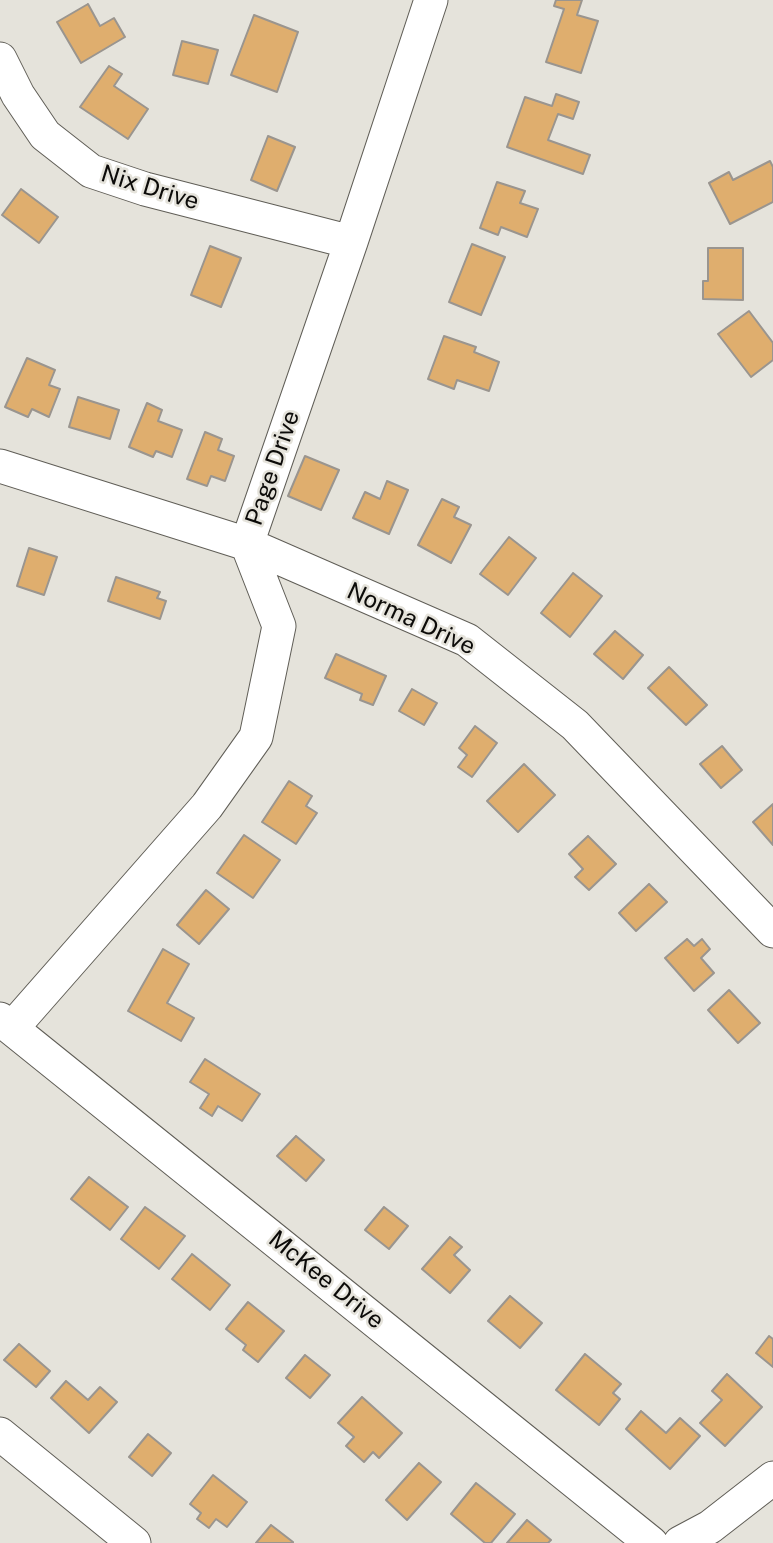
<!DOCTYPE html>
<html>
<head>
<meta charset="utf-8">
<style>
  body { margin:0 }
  canvas { display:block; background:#e5e3db }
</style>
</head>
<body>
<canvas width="773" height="1543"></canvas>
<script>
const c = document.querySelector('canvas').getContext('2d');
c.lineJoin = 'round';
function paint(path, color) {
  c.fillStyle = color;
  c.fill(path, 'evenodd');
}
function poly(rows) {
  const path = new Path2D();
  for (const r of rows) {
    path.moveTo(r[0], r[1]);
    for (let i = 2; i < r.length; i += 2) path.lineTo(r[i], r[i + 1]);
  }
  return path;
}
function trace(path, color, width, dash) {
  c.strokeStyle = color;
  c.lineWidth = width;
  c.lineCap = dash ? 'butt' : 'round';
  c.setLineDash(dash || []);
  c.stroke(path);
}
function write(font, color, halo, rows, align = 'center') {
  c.font = font + ' "Public Sans",sans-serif';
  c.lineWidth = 5;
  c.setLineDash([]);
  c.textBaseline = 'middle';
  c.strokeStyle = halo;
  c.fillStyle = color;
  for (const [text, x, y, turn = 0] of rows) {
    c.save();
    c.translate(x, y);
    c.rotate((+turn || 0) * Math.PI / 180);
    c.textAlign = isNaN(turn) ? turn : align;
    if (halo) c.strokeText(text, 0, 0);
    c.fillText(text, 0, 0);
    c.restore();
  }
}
const building = poly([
  [556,0,582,0,577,15,598,21,581,73,546,62,564,9,554,6,556,0],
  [88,4,100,26,114,18,125,37,81,63,57,22,88,4],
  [254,15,298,32,277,92,231,75,254,15],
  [182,41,218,50,208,84,173,75,182,41],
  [109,66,122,74,114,86,148,109,128,139,80,107,109,66],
  [556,94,579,102,573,119,558,114,548,140,590,155,583,174,507,147,525,97,552,106,556,94],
  [268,136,295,147,277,191,251,180,268,136],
  [770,161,773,167,773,202,730,224,709,183,729,172,733,180,770,161],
  [497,182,525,191,520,203,538,209,527,237,501,227,498,235,480,228,497,182],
  [21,189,58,217,39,243,2,215,21,189],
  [472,244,505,257,481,315,449,302,472,244],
  [210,246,241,258,221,307,191,295,210,246],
  [708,248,743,248,743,300,703,299,703,281,708,281,708,248],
  [749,311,773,343,773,360,751,377,718,334,749,311],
  [444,336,476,347,474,352,499,362,489,391,457,380,454,389,428,379,444,336],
  [27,358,55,370,49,385,60,389,49,417,32,409,28,417,5,407,27,358],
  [78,397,119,410,110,439,69,427,78,397],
  [147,403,162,410,158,421,182,430,172,457,156,451,153,457,129,447,147,403],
  [205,432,222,439,218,450,234,456,225,481,211,476,207,486,187,479,205,432],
  [305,456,339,470,321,510,288,496,305,456],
  [387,481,408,490,389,534,353,518,365,492,380,499,387,481],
  [442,499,459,507,454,517,471,525,451,563,418,545,442,499],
  [509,537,536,558,508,595,480,574,509,537],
  [29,548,57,557,44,595,17,586,29,548],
  [573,573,602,596,570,637,541,613,573,573],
  [116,577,160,592,157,598,166,601,160,619,108,601,116,577],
  [615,631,643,655,623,679,594,654,615,631],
  [336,654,386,676,373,705,360,700,362,694,325,678,336,654],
  [669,667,707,705,686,725,648,688,669,667],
  [412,689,437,703,424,725,399,711,412,689],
  [475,726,497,743,472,777,458,767,467,755,459,748,475,726],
  [722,746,742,770,721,788,700,764,722,746],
  [524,764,555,795,518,832,487,801,524,764],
  [289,781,312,796,306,806,317,813,296,844,262,822,289,781],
  [773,804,773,845,753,822,773,804],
  [244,835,280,860,253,898,217,873,244,835],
  [588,836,616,864,589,890,575,877,583,869,569,854,588,836],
  [649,884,667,902,636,931,619,913,649,884],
  [206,890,229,909,199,944,177,925,206,890],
  [687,939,694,946,702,939,710,949,701,958,714,973,694,991,665,958,687,939],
  [163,949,189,964,167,1003,194,1018,181,1041,128,1011,163,949],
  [729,990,760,1023,738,1043,708,1010,729,990],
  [205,1059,260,1094,242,1121,218,1106,212,1116,200,1108,209,1094,190,1082,205,1059],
  [296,1136,324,1160,306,1181,277,1156,296,1136],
  [89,1177,128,1207,110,1230,71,1199,89,1177],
  [145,1207,185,1236,159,1269,121,1239,145,1207],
  [384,1207,408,1226,389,1249,365,1230,384,1207],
  [450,1237,462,1247,454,1255,470,1270,450,1293,422,1269,450,1237],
  [192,1254,230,1285,210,1310,172,1279,192,1254],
  [510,1296,542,1323,520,1348,488,1321,510,1296],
  [248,1302,284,1331,258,1362,243,1350,246,1345,226,1329,248,1302],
  [769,1336,773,1339,773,1367,756,1353,769,1336],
  [19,1344,50,1371,36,1387,4,1360,19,1344],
  [585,1354,621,1384,613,1393,620,1399,599,1425,556,1390,585,1354],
  [305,1355,330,1375,310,1398,286,1378,305,1355],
  [727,1374,762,1407,725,1446,700,1423,722,1400,712,1391,727,1374],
  [66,1381,88,1400,100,1387,117,1402,89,1433,51,1398,66,1381],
  [362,1397,402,1433,379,1458,373,1452,364,1462,346,1446,354,1437,338,1423,362,1397],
  [641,1411,666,1433,680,1418,700,1436,670,1469,626,1429,641,1411],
  [148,1434,171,1453,152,1476,129,1457,148,1434],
  [419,1463,441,1482,407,1520,386,1500,419,1463],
  [213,1475,247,1502,227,1527,216,1519,209,1528,197,1519,201,1513,190,1504,213,1475],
  [476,1483,515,1514,491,1543,485,1543,451,1514,476,1483],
  [527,1520,551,1540,548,1543,507,1543,527,1520],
  [271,1525,293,1542,293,1543,256,1543,271,1525]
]);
const minor = poly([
  [0,59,18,95,45,135,91,171,145,189,351,242],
  [0,466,247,544,467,640,575,725,773,931],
  [0,1019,651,1543],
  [13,1027,207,806,256,737,279,626,247,544,351,242,431,0],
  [0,1434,134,1543],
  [680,1543,710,1527,773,1478]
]);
const streetNames = [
  ["Nix Drive",150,188,17],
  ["Page Drive",273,468,-71],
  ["Norma Drive",411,619,25],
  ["McKee Drive",326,1280,39]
];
paint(building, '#dfae6e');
trace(building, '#9a958f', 2);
trace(minor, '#605e57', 35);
trace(minor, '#fff', 33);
write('24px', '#0c0b09', '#e5e3db', streetNames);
</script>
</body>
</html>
